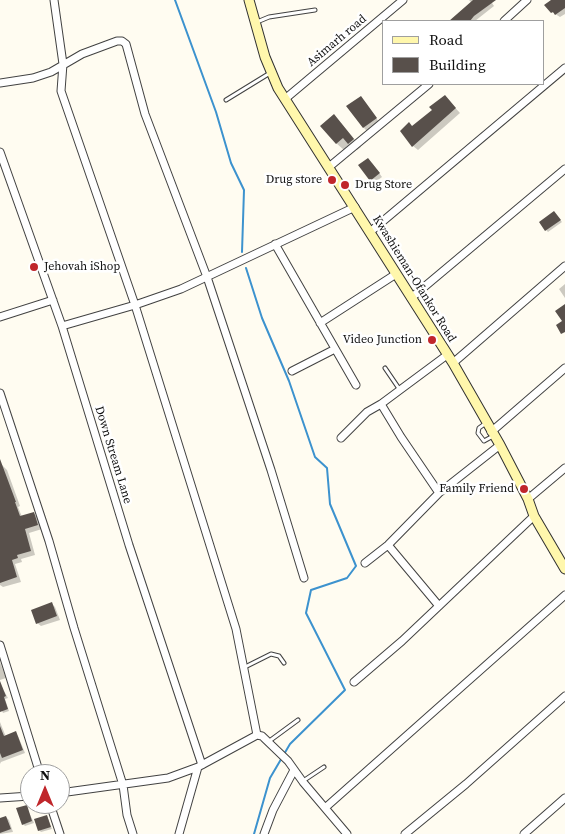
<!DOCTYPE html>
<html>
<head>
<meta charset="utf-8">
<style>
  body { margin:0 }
  #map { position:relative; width:565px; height:834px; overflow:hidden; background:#fffcf1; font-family:"Source Serif 4",serif }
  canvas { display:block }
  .legend { position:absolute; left:382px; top:20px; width:162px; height:65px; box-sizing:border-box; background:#fff; border:1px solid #9f9f9f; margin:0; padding:6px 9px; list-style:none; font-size:15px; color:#0f0f0f }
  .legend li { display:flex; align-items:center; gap:10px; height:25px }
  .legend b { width:25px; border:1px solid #9f9f9f }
  .north { position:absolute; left:20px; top:764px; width:50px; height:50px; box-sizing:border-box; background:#fff; border:1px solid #9f9f9f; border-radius:50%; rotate:0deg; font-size:14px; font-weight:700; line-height:20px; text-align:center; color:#0f0f0f }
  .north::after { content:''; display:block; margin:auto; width:18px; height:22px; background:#c0262b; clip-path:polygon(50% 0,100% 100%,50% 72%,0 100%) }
</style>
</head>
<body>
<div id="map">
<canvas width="565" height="834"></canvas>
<ul class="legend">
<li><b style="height:6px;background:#fff7ac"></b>Road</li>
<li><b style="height:14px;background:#58504b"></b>Building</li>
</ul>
<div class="north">N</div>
</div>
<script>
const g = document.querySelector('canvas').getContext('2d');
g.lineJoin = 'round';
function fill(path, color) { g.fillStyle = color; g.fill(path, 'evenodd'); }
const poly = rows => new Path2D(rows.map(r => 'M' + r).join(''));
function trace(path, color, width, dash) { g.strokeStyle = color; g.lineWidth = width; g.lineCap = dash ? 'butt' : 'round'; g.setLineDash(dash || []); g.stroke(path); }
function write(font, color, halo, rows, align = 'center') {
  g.font = font + ' "Source Serif 4",serif'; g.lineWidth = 5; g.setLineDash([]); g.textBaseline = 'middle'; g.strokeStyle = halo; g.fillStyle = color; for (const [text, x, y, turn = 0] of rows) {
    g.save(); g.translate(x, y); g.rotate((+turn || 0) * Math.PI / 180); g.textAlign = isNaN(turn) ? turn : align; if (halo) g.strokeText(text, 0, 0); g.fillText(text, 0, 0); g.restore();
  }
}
fill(poly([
  [469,0,490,0,494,6,475,21,451,21,472,3],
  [552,0,565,0,565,14,560,17,552,12],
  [364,101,379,122,367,131,364,128],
  [449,101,460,113,418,150,413,146,412,127],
  [341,123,361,147,357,150,351,145,344,150,336,143],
  [372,163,382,177,374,183,371,180],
  [555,214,562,222,548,232,546,230],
  [565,284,565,298,559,289],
  [2,465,7,470,20,506,18,507,22,517,33,513,38,517,42,529,29,533,35,555,21,559,22,562,15,564,21,582,3,587,0,585,0,466],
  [52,604,55,607,60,620,41,626,37,623],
  [0,662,6,678,0,680],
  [4,691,8,698,5,699,9,711,3,713,0,707,0,692],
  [0,722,6,737,15,733,18,736,25,753,1,762,0,764],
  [26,806,34,823,25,826,23,824],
  [47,816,52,829,41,832,39,830],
  [6,817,9,820,13,832,0,834,0,819]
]), '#0003');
trace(poly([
  [175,0,216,112,231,163,244,190,242,252],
  [246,268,262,318,289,381,315,457,327,468,330,504,356,566,347,578,311,590,306,613,345,690,290,744,270,778,254,834]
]), '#3c92ce', 2);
fill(poly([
  [473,0,496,0,474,16,470,21,449,21],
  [551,0,565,0,565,8,555,15,553,12,551,13,544,5],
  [445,95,456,108,412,147,400,131,409,122,412,126,432,110,429,107],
  [361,96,377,118,363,128,346,106],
  [334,114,354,139,348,144,343,138,336,144,320,126],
  [368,158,380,173,370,181,358,165],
  [554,211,561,220,545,231,539,222],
  [565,304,565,332,561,334,556,325,562,321,555,311],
  [0,459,16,502,15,502,20,516,34,512,38,525,25,529,31,551,17,555,18,558,12,560,17,577,0,583],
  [52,602,57,616,36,624,31,610],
  [0,681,6,696,4,697,8,709,0,712],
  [0,726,4,736,16,731,23,750,2,758,0,753],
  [27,805,32,821,22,825,16,808],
  [47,815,51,827,38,831,34,819],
  [6,816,11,829,0,833,0,818]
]), '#58504b');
const lane = poly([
  [257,22,269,17,315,10],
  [226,100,270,73],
  [385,368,400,390],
  [486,423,479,428,478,433,484,441,493,436],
  [245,667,271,654,279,656,284,663],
  [268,742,298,720],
  [303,781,324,767]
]);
const street = poly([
  [54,0,63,64,61,91,135,305,236,629,257,735],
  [504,21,527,0],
  [0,83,33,78,51,72,82,54,117,41,122,41,126,44,145,114,207,277,271,470,304,578],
  [285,99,403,0],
  [0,152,62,326,129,545,202,765],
  [329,167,429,84],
  [370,232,565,68],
  [275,244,356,385],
  [411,298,565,169],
  [0,317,53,300],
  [320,323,396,274],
  [62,326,135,305,181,289,355,207],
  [453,363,565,266],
  [292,371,335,349],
  [0,393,49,541,74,628,123,785,127,815,133,834],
  [381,404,401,437,439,493],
  [491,432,565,368],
  [341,438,367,412,381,404,447,355],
  [528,499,565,468],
  [388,545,439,606],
  [365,563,388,545,439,493,500,445],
  [0,645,40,774],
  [354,682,402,641,534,516],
  [60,793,168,778,198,767,257,735,262,736,288,761,303,782,347,834],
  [0,798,30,796],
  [50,804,60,834],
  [325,808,565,595],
  [179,834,198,767],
  [264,834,273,810,294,770],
  [405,834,466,784,565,696],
  [524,834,565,798]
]);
const secondary = poly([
  [249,0,265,57,278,88,453,363,500,445,528,499,534,516,565,569]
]);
trace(lane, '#424242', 5);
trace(street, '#424242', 9);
trace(secondary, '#313131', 11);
trace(lane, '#fff', 3);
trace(street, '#fff', 7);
trace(secondary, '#fff7ac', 9);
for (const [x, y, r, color] of [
  [332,180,5,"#c0262b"],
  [345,185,5,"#c0262b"],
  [34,267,5,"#c0262b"],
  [432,340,5,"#c0262b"],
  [524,489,5,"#c0262b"]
]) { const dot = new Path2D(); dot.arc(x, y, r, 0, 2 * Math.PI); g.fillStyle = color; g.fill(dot); trace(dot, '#fff', 2); }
write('12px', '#0f0f0f', '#fff', [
  ["Asimarh road",337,41,-40],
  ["Kwashieman-Ofankor Road",414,279,58],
  ["Down Stream Lane",113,455,73]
]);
write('12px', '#0f0f0f', '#fff', [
  ["Drug store",322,180],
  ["Drug Store",355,185,"left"],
  ["Jehovah iShop",44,267,"left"],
  ["Video Junction",422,340],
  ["Family Friend",514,489]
], 'right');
</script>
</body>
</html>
